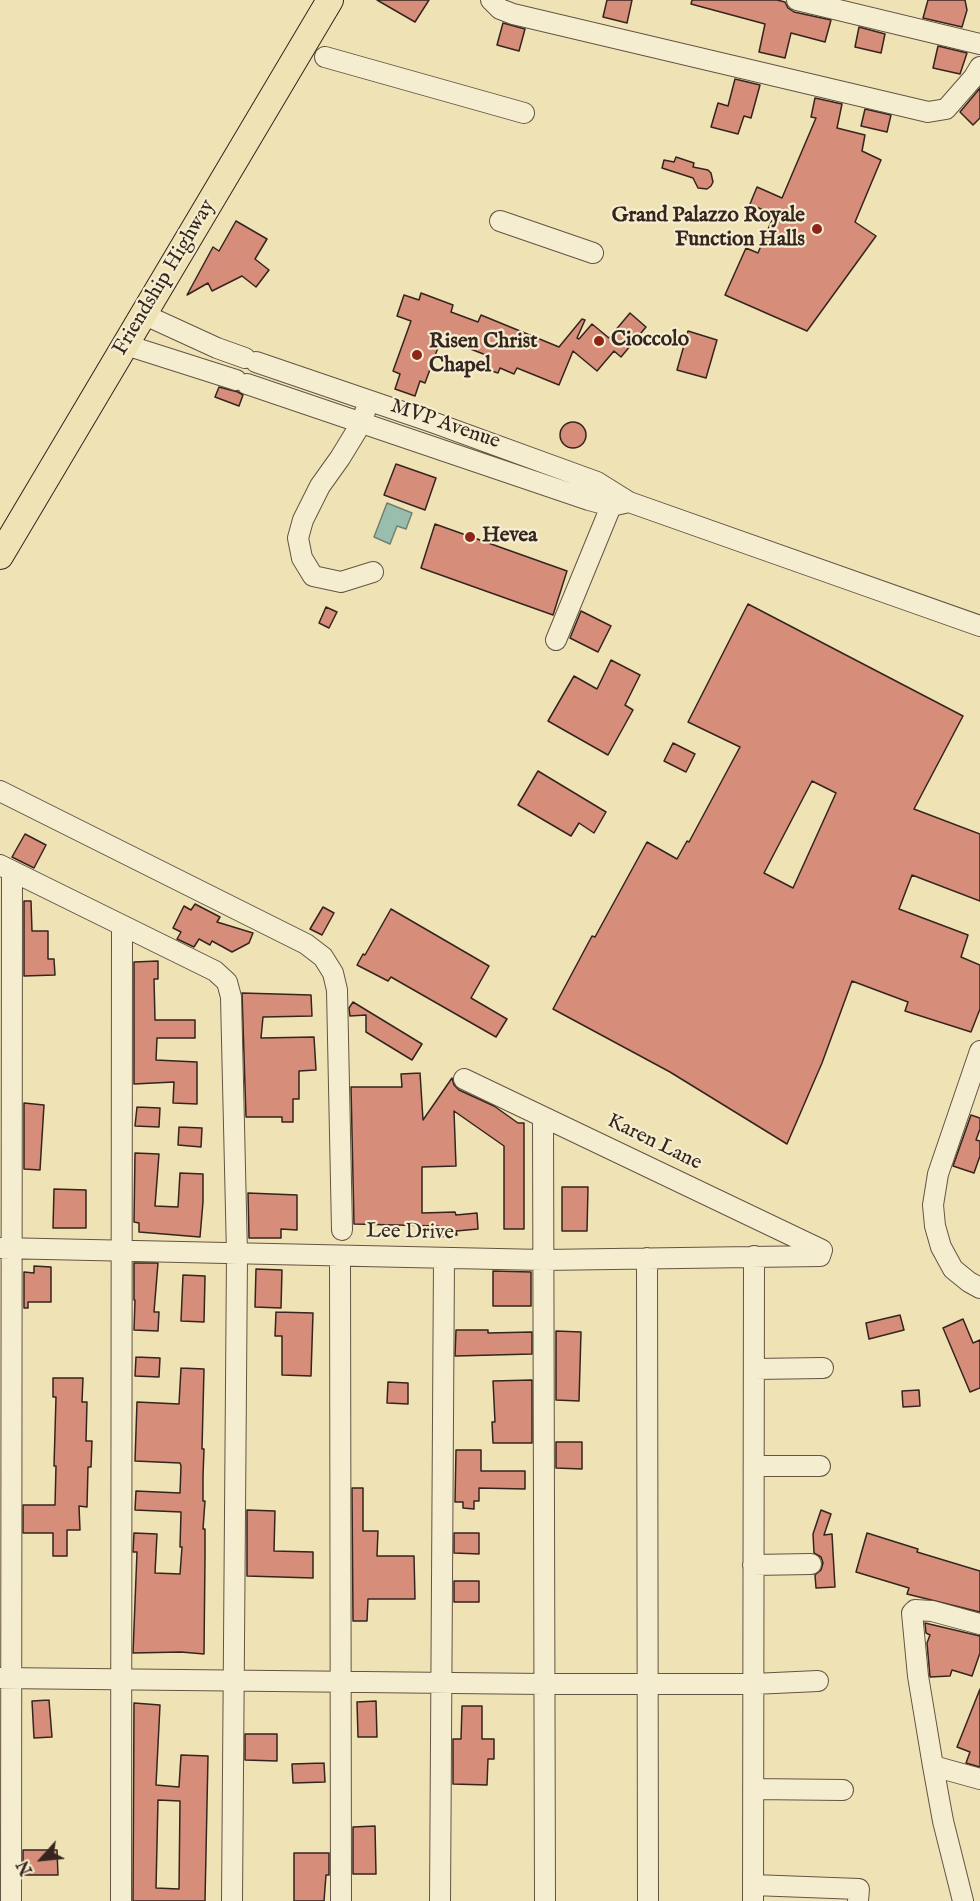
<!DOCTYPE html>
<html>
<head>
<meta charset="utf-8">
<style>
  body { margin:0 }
  #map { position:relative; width:980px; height:1901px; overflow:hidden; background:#efe3b6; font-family:"IM FELL English",serif }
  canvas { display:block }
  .north { position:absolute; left:12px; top:1829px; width:60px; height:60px; -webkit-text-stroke:4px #f5edd0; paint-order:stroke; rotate:243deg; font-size:16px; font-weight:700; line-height:24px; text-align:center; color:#35251e }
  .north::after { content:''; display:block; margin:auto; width:21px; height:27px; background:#35251e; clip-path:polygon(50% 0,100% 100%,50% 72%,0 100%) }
</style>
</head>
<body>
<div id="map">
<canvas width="980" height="1901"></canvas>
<div class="north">N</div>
</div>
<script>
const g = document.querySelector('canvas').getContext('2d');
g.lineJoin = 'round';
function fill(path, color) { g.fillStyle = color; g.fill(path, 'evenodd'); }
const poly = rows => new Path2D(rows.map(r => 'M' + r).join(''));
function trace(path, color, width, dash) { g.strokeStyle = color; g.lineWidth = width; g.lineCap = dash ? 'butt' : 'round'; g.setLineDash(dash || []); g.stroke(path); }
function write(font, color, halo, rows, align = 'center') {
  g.font = font + ' "IM FELL English",serif'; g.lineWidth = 4.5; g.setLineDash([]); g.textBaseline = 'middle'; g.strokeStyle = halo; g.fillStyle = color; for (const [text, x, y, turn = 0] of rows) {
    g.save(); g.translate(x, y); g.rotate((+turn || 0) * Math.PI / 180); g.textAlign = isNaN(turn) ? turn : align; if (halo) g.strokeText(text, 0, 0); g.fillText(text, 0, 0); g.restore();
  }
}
const water = poly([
  [387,503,412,513,406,529,397,526,390,544,374,537,387,503]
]);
fill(water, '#9abeae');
trace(water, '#728174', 1.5);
const building = poly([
  [377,0,429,0,415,22,377,0],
  [607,0,632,0,627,23,603,17,607,0],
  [692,0,777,0,785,2,788,8,794,12,831,20,825,42,791,33,785,58,759,52,765,24,691,4,692,0],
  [928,0,965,0,967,10,962,27,923,18,928,0],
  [503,23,525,29,519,51,497,45,503,23],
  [859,27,885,34,881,53,855,47,859,27],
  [938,46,967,53,960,74,933,68,938,46],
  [735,79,760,85,751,118,744,116,738,134,711,127,718,103,728,106,735,79],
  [980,88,980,118,973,125,960,112,980,88],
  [815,98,842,104,837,128,865,135,862,151,881,160,855,222,876,236,807,331,725,295,746,248,758,253,774,215,750,204,757,187,782,198,816,118,811,117,815,98],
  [865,109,891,115,887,132,861,126,865,109],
  [676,157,694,163,693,167,708,170,711,173,713,182,711,186,707,189,698,188,693,178,662,168,664,160,674,162,676,157],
  [236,221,267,239,255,259,269,270,256,287,242,276,212,291,208,283,187,295,213,247,219,251,236,221],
  [421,293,453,305,451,312,478,322,481,315,559,347,582,319,585,320,577,338,579,339,592,324,609,338,630,313,646,327,621,357,614,351,597,371,573,351,559,385,517,368,514,374,500,368,498,373,486,369,491,357,468,348,470,344,443,334,425,383,420,381,415,396,395,389,400,374,393,371,411,321,397,316,404,295,419,300,421,293],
  [688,331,717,340,706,378,677,370,688,331],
  [219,387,238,392,243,395,239,406,215,397,219,387],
  '560 435a13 13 0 1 1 26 0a13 13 0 1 1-26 0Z',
  [396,464,436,478,425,510,384,495,396,464],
  [435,524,567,571,553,615,421,568,435,524],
  [748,604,963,716,914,809,980,834,980,901,912,875,899,909,968,935,961,957,980,965,980,1009,971,1032,905,1011,908,1002,852,981,822,1063,787,1144,670,1072,553,1009,592,936,595,937,647,842,677,859,687,841,689,842,740,747,688,722,748,604],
  [812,781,836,793,793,888,764,873,812,781],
  [326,607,337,612,329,628,319,623,326,607],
  [581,611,611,626,598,652,570,638,581,611],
  [611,660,640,675,625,705,633,710,608,755,548,721,574,676,597,689,611,660],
  [673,743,695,754,686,772,664,761,673,743],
  [538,771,606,812,594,833,579,823,571,836,518,805,538,771],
  [25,834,46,845,34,868,12,857,25,834],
  [24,901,31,901,32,931,48,931,48,959,54,959,55,975,24,976,24,901],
  [195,904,220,917,217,922,253,933,249,943,232,952,212,941,210,945,199,939,194,947,177,939,181,932,173,928,184,906,191,910,195,904],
  [323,907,334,913,322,935,310,929,323,907],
  [391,909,489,966,471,998,507,1019,496,1037,391,977,388,981,357,965,363,954,365,955,391,909],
  [158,961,158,979,154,979,155,1020,195,1020,195,1038,157,1038,156,1060,197,1062,197,1104,173,1103,174,1082,134,1084,134,962,158,961],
  [242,993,311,995,312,1016,263,1017,261,1038,314,1037,316,1070,299,1071,299,1099,293,1099,293,1122,282,1122,282,1117,246,1117,242,993],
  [353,1002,422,1044,412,1060,366,1032,366,1015,350,1016,349,1008,353,1002],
  [420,1073,423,1120,452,1078,454,1085,459,1090,494,1106,518,1123,524,1123,524,1229,504,1229,504,1146,454,1111,456,1166,422,1167,422,1213,455,1212,456,1215,477,1213,478,1229,456,1231,457,1235,439,1237,438,1226,354,1224,351,1087,402,1087,401,1074,420,1073],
  [24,1103,44,1105,40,1170,24,1169,24,1103],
  [137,1107,160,1108,159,1127,135,1126,137,1107],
  [971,1115,980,1118,980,1129,976,1140,980,1141,980,1156,974,1173,953,1166,971,1115],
  [179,1127,202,1128,201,1147,178,1145,179,1127],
  [135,1153,159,1154,155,1206,178,1207,180,1173,203,1174,203,1202,200,1237,139,1232,139,1223,134,1222,135,1153],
  [562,1187,588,1187,587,1231,562,1231,562,1187],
  [54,1189,86,1190,86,1228,53,1228,54,1189],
  [248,1193,297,1195,297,1230,281,1229,281,1238,249,1238,248,1193],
  [134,1263,158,1263,154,1312,159,1312,158,1331,134,1330,135,1300,134,1300,134,1263],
  [34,1266,51,1267,51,1302,28,1302,28,1308,24,1308,24,1272,34,1273,34,1266],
  [256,1269,282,1270,281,1308,255,1307,256,1269],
  [493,1271,531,1272,531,1306,493,1306,493,1271],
  [183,1275,205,1276,204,1322,181,1321,183,1275],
  [276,1312,313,1313,311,1376,282,1375,282,1336,275,1336,276,1312],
  [900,1315,904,1330,869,1339,866,1323,900,1315],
  [963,1319,973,1343,980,1340,980,1388,970,1392,943,1328,963,1319],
  [456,1330,488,1330,488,1333,532,1332,532,1354,455,1356,456,1330],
  [556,1331,581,1332,579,1401,556,1400,556,1331],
  [136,1357,160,1358,159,1377,135,1376,136,1357],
  [181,1368,204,1369,202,1449,204,1449,203,1476,203,1501,205,1501,203,1529,205,1529,205,1556,204,1654,181,1652,133,1653,137,1552,133,1552,134,1533,157,1534,155,1573,180,1574,182,1547,180,1547,181,1512,135,1510,136,1491,180,1493,181,1466,180,1463,135,1461,137,1402,179,1404,181,1368],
  [53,1378,83,1378,82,1402,87,1402,86,1441,92,1441,91,1467,88,1467,87,1507,79,1506,80,1530,67,1530,67,1556,53,1556,53,1533,23,1533,23,1505,55,1505,56,1466,54,1466,56,1397,53,1397,53,1378],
  [532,1380,532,1443,493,1443,492,1422,495,1422,493,1381,532,1380],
  [388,1382,408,1383,408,1404,387,1403,388,1382],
  [919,1390,920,1406,903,1407,902,1391,919,1390],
  [556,1442,582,1442,582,1469,556,1468,556,1442],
  [456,1450,481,1450,481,1471,525,1471,525,1489,479,1488,479,1501,474,1501,474,1509,463,1508,463,1502,455,1502,456,1450],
  [352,1488,363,1488,363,1531,378,1531,377,1556,414,1556,415,1599,368,1599,367,1621,353,1621,352,1488],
  [247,1510,275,1511,274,1551,313,1552,313,1578,247,1576,247,1510],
  [821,1510,831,1514,824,1535,832,1534,835,1587,816,1588,815,1575,821,1570,823,1563,821,1557,814,1553,813,1534,821,1510],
  [454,1533,479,1533,479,1554,454,1553,454,1533],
  [867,1533,918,1549,917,1552,980,1571,980,1612,907,1594,909,1588,856,1572,867,1533],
  [454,1581,479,1581,479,1602,454,1602,454,1581],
  [925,1623,980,1636,980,1653,972,1676,952,1670,950,1676,930,1677,927,1643,930,1635,926,1633,925,1623],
  [980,1689,980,1767,966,1763,970,1752,957,1747,980,1689],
  [49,1700,52,1737,34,1738,32,1701,49,1700],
  [376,1701,377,1737,358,1737,357,1702,376,1701],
  [134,1703,160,1705,156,1785,179,1787,181,1755,208,1756,205,1901,133,1901,134,1703],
  [158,1800,180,1801,179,1889,156,1888,158,1800],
  [462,1706,482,1706,482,1739,494,1739,494,1759,488,1759,487,1785,453,1784,453,1739,461,1739,462,1706],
  [245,1734,277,1734,277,1761,245,1760,245,1734],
  [324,1763,325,1782,293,1783,292,1764,324,1763],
  [375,1826,376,1874,353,1874,353,1827,375,1826],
  [23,1850,57,1850,58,1875,23,1875,23,1850],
  [294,1853,329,1853,329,1875,326,1875,324,1901,294,1901,294,1853]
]);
fill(building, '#d68d7a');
trace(building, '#35251e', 1.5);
const minor = poly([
  [491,0,500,9,513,14,928,112,946,109,974,77,980,67],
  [797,0,980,44],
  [325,57,524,113],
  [500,221,593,253],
  [145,315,217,348,245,358],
  [126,345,236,380],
  [256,362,432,422,597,482,629,502,980,626],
  [247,384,589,500,611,506,629,502],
  [365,412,362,422,340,458,320,486,303,520,298,538,302,558,313,576,341,582,373,572],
  [556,640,616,494],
  [0,791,306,944,323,957,333,973,337,990,342,1230],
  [0,865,215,971,227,982,231,997,237,1254,232,1901],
  [980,1051,938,1174,933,1205,935,1226,941,1247,953,1269,969,1282,980,1288],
  [543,1117,545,1901],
  [0,1248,543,1260,820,1256,822,1250,464,1079],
  [340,1256,341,1901],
  [647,1258,648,1901],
  [754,1369,823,1368],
  [754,1466,820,1466],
  [753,1565,811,1564],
  [0,1678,544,1684,753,1684,818,1681],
  [933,1766,980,1779],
  [753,1789,843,1790],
  [753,1885,859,1889,858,1901],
  [11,1901,12,872],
  [121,1901,122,926],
  [440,1901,444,1258],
  [753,1901,754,1256],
  [963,1901,943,1821,933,1766,918,1676,912,1613,915,1610,932,1611,980,1624]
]);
const major = poly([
  [0,556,330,0]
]);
trace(minor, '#645444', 22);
trace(major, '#35251e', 28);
trace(minor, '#f5edd0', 20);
trace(major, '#efe3b6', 26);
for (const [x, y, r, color] of [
  [817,229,6,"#8f2418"],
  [599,341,6,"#8f2418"],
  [417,355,6,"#8f2418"],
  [470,537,6,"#8f2418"]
]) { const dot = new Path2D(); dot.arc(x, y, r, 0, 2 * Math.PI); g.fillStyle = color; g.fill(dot); trace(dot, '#f5edd0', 2); }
write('bold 21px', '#35251e', '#f5edd0', [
  ["Grand Palazzo Royale",805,217,"right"],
  ["Function Halls",805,241,"right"],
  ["Cioccolo",611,341],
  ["Risen Christ",429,343],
  ["Chapel",429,367],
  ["Hevea",482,537]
], 'left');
write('21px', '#35251e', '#f5edd0', [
  ["Friendship Highway",165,278,-59],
  ["MVP Avenue",445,425,19],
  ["Karen Lane",654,1143,26],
  ["Lee Drive",410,1233,1]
]);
</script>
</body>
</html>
